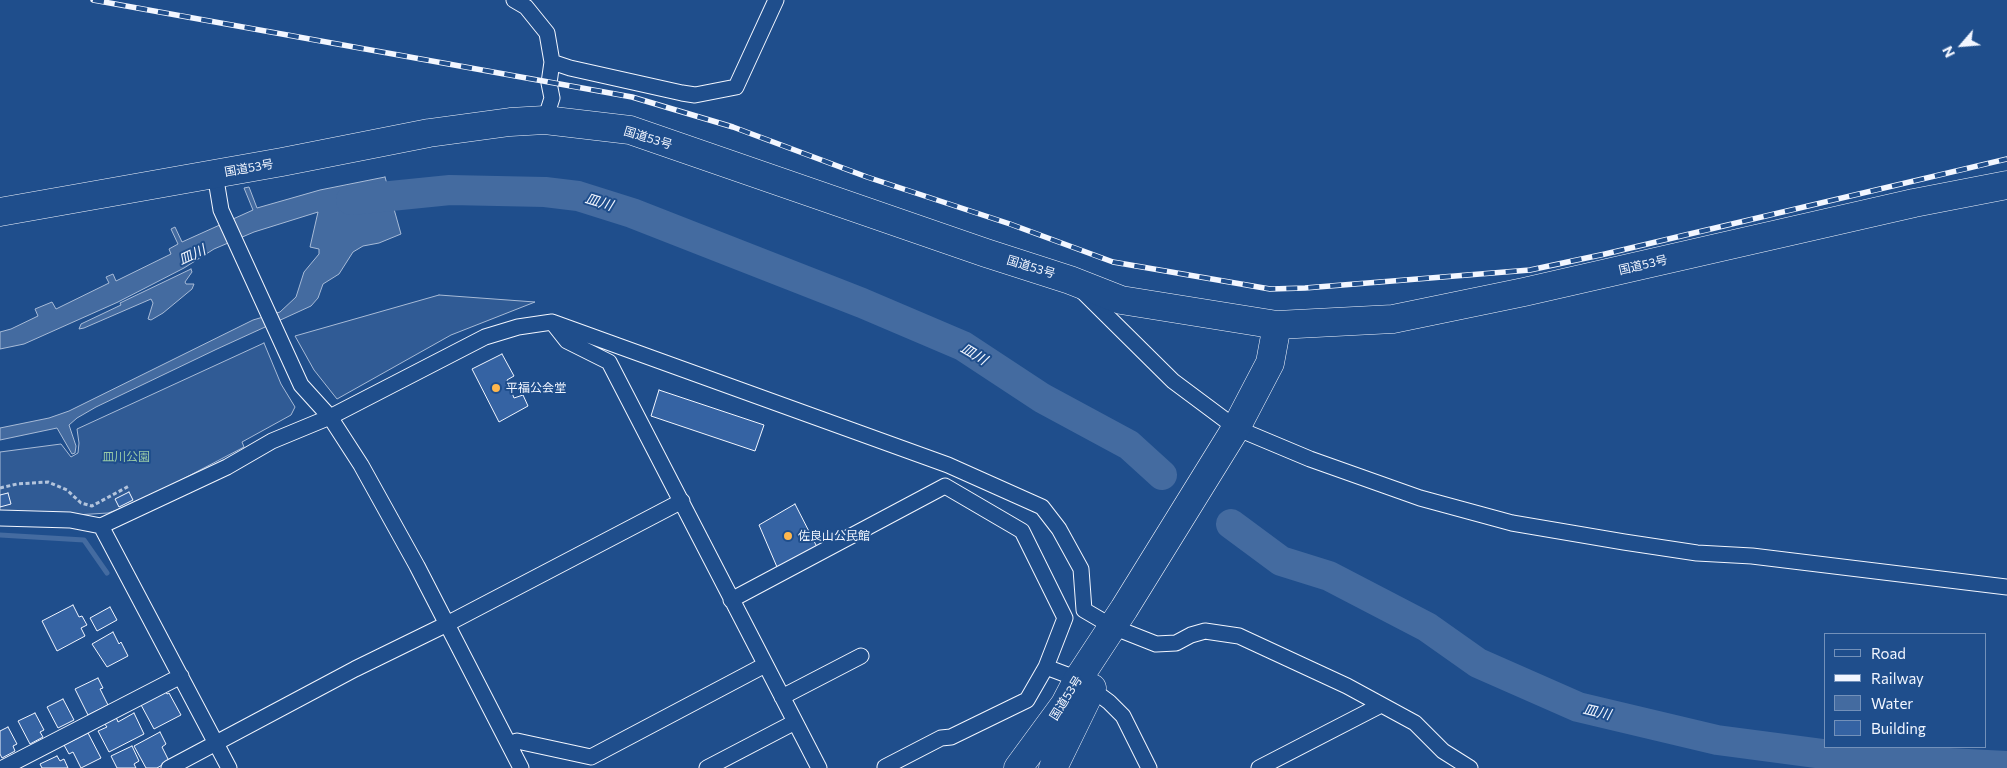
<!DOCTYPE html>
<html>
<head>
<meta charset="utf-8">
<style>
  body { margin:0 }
  #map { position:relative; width:2007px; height:768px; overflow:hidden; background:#1f4e8c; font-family:Commissioner,sans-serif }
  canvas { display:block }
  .legend { position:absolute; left:1824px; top:633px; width:162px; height:115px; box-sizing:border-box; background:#1f4e8c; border:1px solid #7391ba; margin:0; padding:6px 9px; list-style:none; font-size:15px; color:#f2f6ff }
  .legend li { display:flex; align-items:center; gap:10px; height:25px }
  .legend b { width:25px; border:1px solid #7391ba }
  .north { position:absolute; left:1937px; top:20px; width:50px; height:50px; -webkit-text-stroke:4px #1f4e8c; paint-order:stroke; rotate:243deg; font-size:14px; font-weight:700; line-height:20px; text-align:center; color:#f2f6ff }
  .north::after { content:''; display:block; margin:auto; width:18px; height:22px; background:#f2f6ff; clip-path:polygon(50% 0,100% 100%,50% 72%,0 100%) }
</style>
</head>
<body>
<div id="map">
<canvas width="2007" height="768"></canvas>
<ul class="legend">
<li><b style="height:6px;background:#1f4e8c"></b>Road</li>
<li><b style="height:6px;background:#f2f6ff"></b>Railway</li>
<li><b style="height:14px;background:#446ba0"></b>Water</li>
<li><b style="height:14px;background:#3563a3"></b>Building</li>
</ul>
<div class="north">N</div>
</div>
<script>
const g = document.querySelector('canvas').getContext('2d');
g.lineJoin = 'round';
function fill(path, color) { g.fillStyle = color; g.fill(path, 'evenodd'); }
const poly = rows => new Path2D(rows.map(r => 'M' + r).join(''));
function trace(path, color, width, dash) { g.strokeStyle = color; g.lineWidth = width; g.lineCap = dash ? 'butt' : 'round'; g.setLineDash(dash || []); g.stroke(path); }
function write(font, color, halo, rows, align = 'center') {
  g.font = font + ' Commissioner,"Noto Sans JP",sans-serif'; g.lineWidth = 4; g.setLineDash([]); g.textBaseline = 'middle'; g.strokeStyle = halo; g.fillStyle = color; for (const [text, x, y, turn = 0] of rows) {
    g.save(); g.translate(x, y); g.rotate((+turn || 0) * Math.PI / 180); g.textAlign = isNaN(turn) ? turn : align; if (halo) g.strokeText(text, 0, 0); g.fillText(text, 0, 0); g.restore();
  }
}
const built = poly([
  [439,295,535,302,451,335,337,399,314,370,295,336,439,295],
  [264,343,281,384,295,407,291,415,242,442,244,447,139,502,108,513,75,515,0,511,0,452,61,444,71,457,78,453,79,443,77,429,264,343]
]);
fill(built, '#305b95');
trace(built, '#a8bbd7', 1);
const water = poly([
  [385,177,401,234,379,243,363,246,353,252,339,274,323,284,318,298,311,306,217,349,96,407,77,418,69,425,76,446,75,453,72,454,57,428,0,440,0,428,49,418,69,411,253,320,280,312,296,297,304,272,319,254,319,249,310,247,318,212,254,232,214,249,184,268,118,302,24,344,0,349,0,332,11,329,38,316,35,309,52,302,56,309,109,283,106,277,113,274,116,281,171,254,169,249,178,244,171,229,175,227,182,242,253,210,244,188,249,187,257,208,320,190,385,177],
  [191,269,192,272,185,282,186,284,194,284,192,289,163,313,151,320,148,319,153,303,151,299,84,328,79,329,81,324,121,305,120,303,191,269]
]);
fill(water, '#446ba0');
trace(water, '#a8bbd7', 1);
trace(poly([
  [0,535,84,540,107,573]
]), '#446ba0', 5);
trace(poly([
  [351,200,450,190,545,192,578,196,632,213,862,303,963,346,1042,398,1129,445,1162,475],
  [1231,524,1281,561,1329,576,1427,627,1478,663,1578,707,1717,740,1854,758,2007,766]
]), '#446ba0', 30);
const building = poly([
  [502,354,514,376,507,380,514,398,523,395,528,406,499,422,472,369,502,354],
  [659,390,764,425,755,451,651,416,659,390],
  [129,492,133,500,119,507,115,499,129,492],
  [8,493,11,504,0,507,0,495,8,493],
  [795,504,817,547,777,567,759,525,795,504],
  [73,605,79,617,82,616,87,625,81,628,85,636,57,651,42,621,73,605],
  [110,607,117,620,97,631,90,618,110,607],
  [113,632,119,644,121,642,128,656,107,667,92,644,113,632],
  [98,678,103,688,100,689,108,705,88,715,75,689,98,678],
  [165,690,167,694,169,693,181,715,154,729,140,703,165,690],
  [63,699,74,720,58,728,47,707,63,699],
  [35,713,44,730,40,732,43,737,30,744,18,721,35,713],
  [134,713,144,734,109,752,98,731,107,727,104,723,116,717,118,722,134,713],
  [8,727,17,744,13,746,15,751,2,758,0,754,0,731,8,727],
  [160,732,166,744,162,747,169,761,157,768,146,768,134,746,160,732],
  [88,733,101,758,81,768,73,752,69,754,64,745,88,733],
  [132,746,139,761,134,764,136,768,117,768,111,756,132,746],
  [57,756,60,761,64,759,68,768,42,768,40,764,57,756]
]);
fill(building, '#3563a3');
trace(building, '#f2f6ff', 1);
const street = poly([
  [514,0,526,7,547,33,552,62,549,83,552,98,545,120],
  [552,62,570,68,682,93,695,95,736,87,776,0],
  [215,174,221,210,301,385,330,417,361,465,417,566,521,768],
  [1082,291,1173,381,1236,428,1310,459,1420,498,1512,523,1624,542,1697,553,1752,556,2007,587],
  [552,322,567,341,609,362,819,768],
  [0,518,70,520,101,526,227,467,272,441,330,417,485,337,518,327,552,322,948,465,1042,507,1059,529,1081,569,1084,610,1113,627,1156,644,1176,643,1191,635,1205,631,1239,636,1347,686,1415,723,1443,751,1470,768],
  [101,526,229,768],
  [731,600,945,486,1022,531,1065,618,1046,667,1078,679,1109,702,1123,716,1149,768],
  [782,697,861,656],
  [509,744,517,741,591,757,765,665],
  [885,767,941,738,951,737,1027,700,1046,667],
  [3,768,181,676],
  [169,768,355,669,447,624,682,501],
  [707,768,795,722],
  [1259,768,1381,705]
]);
const highway = poly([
  [0,212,282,162,429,133,510,122,545,120,630,130,986,253,1070,280,1121,300,1277,325,1393,319,1524,292,1914,203,2007,185],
  [1018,768,1065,704,1078,679,1124,609,1236,428,1270,363,1277,325],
  [1053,768,1092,688]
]);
trace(street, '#f2f6ff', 17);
trace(highway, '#f2f6ff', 29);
trace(poly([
  [0,488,17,484,48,482,67,490,81,503,92,506,129,486]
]), '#b3c4dc', 3, [4, 2.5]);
trace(street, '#1f4e8c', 15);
trace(highway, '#1f4e8c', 28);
const rail = poly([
  [93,0,632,97,733,127,867,177,1010,224,1113,262,1270,289,1305,288,1530,270,1605,254,2007,159]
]);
trace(rail, '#f2f6ff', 5.5);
trace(rail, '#1f4e8c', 4, [11]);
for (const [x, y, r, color] of [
  [496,388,5,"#ffb74d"],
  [788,536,5,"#ffb74d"]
]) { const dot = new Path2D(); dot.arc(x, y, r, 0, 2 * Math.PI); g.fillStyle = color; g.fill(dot); trace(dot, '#1f4e8c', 2); }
write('12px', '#f2f6ff', '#1f4e8c', [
  ["国道53号",648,138,17],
  ["国道53号",249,168,-10],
  ["国道53号",1643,265,-13],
  ["国道53号",1031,267,17],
  ["国道53号",1066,698,-58]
]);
write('12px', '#f2f6ff', '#1f4e8c', [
  ["平福公会堂",506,388],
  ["佐良山公民館",798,536]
], 'left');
write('12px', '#97c8a6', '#1f4e8c', [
  ["皿川公園",126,457]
]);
write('italic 14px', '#f2f6ff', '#1f4e8c', [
  ["皿川",599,202,17],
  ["皿川",192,255,-25],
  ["皿川",974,354,31],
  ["皿川",1597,712,13]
]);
</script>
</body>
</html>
